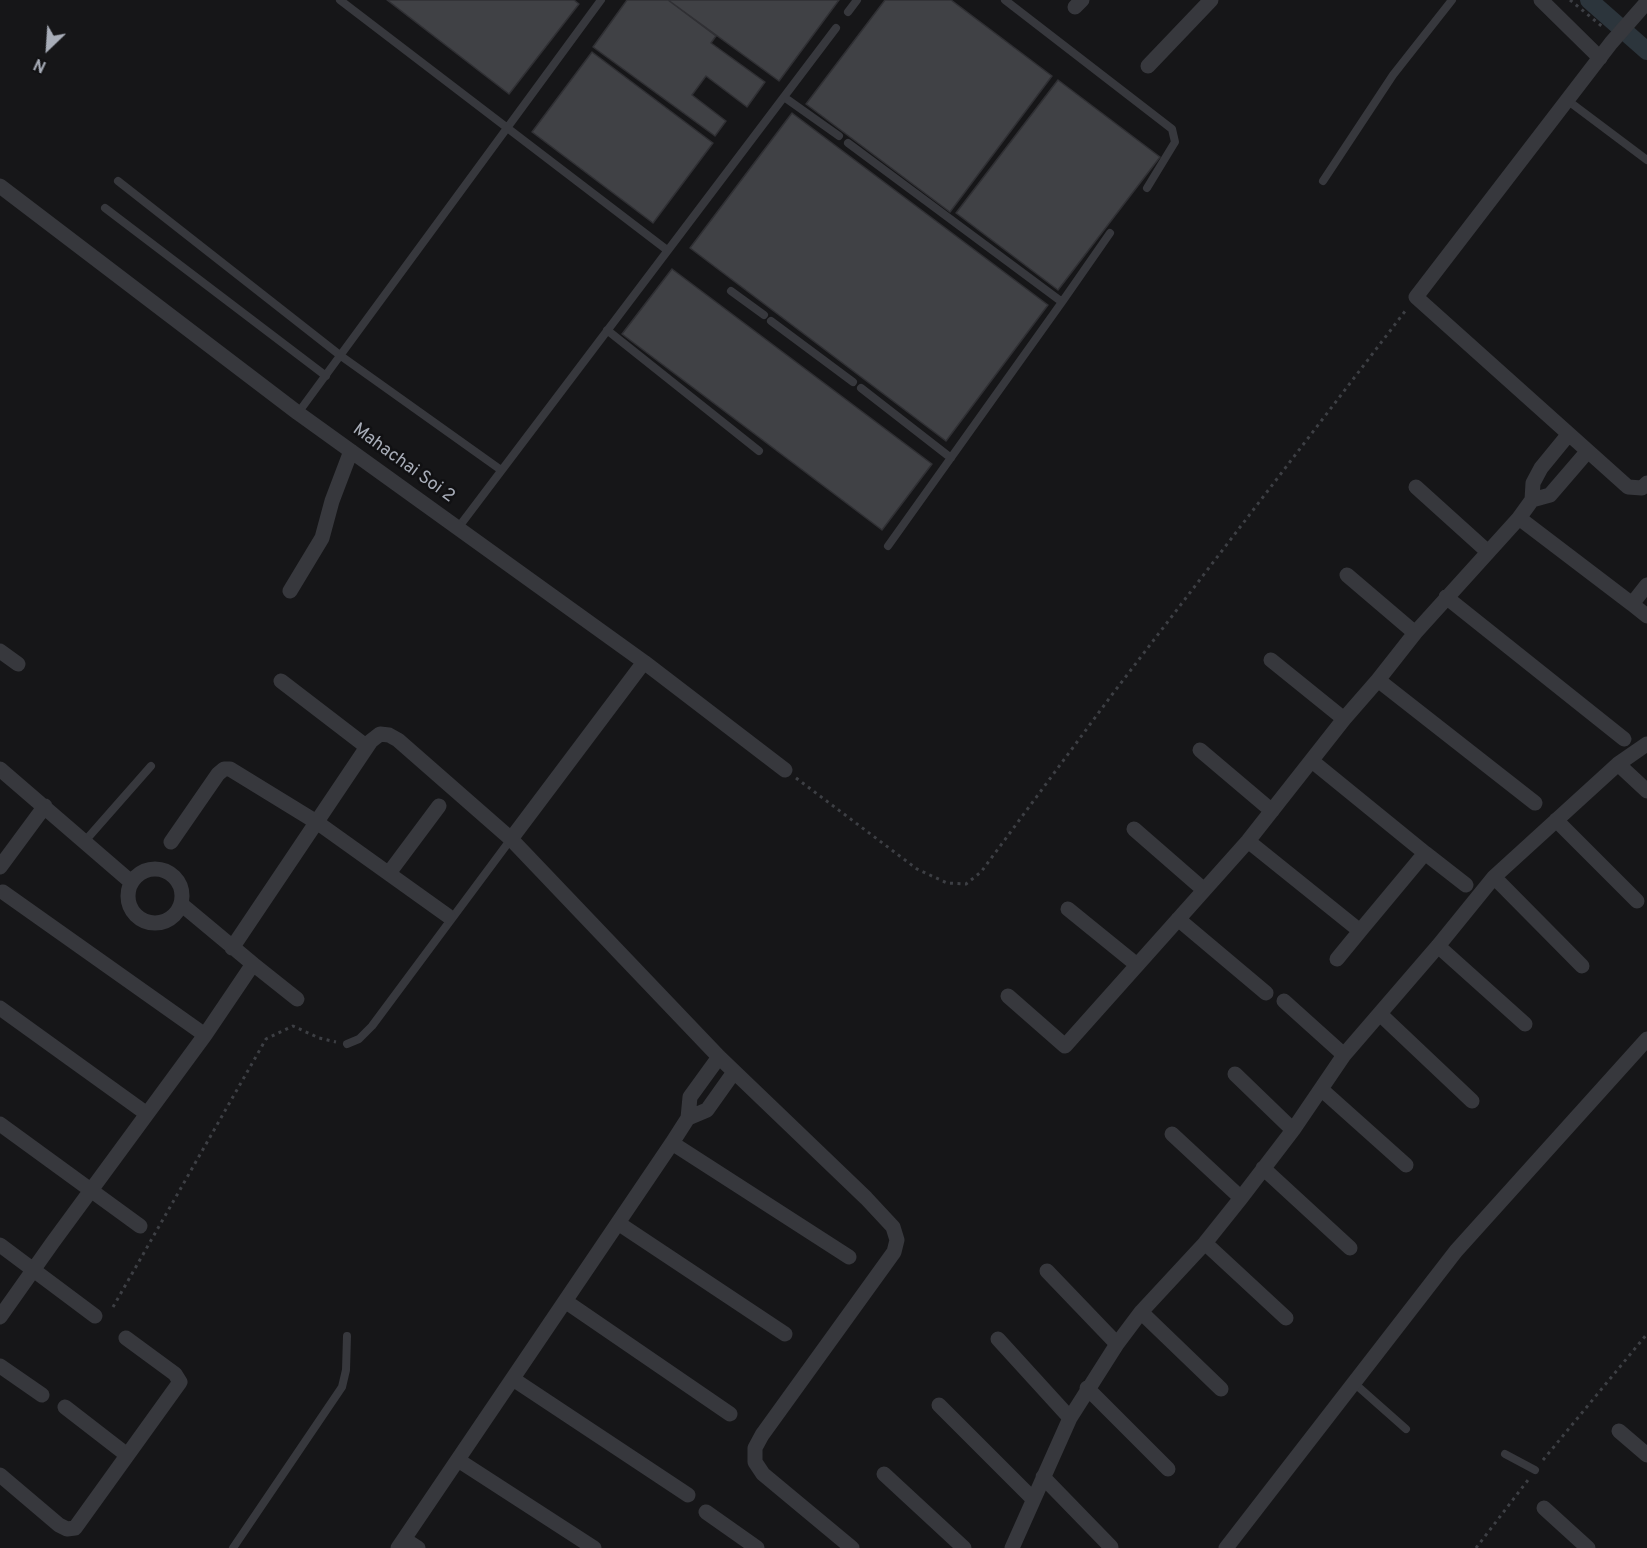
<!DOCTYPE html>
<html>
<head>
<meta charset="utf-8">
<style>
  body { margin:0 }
  #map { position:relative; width:1647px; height:1548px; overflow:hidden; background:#161618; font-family:Overpass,sans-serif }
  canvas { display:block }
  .north { position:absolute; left:18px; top:18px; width:60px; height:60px; -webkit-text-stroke:4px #111113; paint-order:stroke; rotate:205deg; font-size:16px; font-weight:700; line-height:24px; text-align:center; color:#a8adb8 }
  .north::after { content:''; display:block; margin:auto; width:21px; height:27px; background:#a8adb8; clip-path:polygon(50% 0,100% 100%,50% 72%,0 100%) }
</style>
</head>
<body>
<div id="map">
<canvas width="1647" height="1548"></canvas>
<div class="north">N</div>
</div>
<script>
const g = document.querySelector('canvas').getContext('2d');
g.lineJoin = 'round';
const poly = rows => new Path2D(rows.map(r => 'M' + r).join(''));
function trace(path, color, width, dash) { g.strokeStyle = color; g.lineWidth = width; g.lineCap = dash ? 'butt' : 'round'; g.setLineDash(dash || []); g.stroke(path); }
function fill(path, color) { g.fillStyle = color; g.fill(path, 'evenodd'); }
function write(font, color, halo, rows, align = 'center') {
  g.font = font + ' Overpass,sans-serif'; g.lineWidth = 5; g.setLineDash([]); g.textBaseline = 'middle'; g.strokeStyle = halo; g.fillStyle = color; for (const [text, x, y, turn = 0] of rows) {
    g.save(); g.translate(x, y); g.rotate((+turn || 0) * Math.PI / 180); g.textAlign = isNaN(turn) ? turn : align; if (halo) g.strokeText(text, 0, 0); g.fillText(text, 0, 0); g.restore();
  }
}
trace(poly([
  [1589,0,1647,51]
]), '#2c353c', 18);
const building = poly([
  [387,0,574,0,579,4,509,94,387,0],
  [627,0,668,0,716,36,711,43,765,82,747,107,706,76,692,95,726,121,715,136,593,47,627,0],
  [668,0,839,0,779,81,668,0],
  [885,0,951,0,1052,76,950,212,806,104,885,0],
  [592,52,713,143,653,223,532,132,592,52],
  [1058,80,1160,157,1058,290,956,213,1058,80],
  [792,113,1048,305,946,441,690,248,792,113],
  [672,269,932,464,882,530,622,334,672,269]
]);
fill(building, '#404145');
trace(building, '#303034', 1.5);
trace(poly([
  [1570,0,1604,28],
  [796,778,917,869,947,883,966,884,981,872,1111,696,1406,310],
  [113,1307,266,1039,293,1026,319,1038,336,1042],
  [1543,1460,1647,1334],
  [1476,1548,1528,1480]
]), '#3d3f44', 3, [3, 4.5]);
trace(poly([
  [340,0,667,250],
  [1005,0,1172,129,1175,142,1147,188],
  [848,12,857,0],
  [784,97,839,136],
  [1567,100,1647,160],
  [848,143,1062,302,888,546],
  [118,181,341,356,501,470],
  [1323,181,1393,75,1452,0],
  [105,208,326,376],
  [731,291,764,315],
  [1062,302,1110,233],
  [771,321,853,382],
  [607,330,759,451],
  [861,388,951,458],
  [298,413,601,0],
  [458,528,836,28],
  [85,841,151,766],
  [347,1044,359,1039,372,1026,511,839],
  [1354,1383,1406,1429],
  [1505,1454,1535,1470],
  [233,1548,342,1387,346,1370,347,1336]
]), '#37383d', 8);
trace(poly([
  [1541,0,1600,58],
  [1647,2,1611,43,1416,297,1628,487,1642,488,1647,483],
  [1075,7,1082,0],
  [1148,66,1211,0],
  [0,186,298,413,644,662,785,770],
  [1416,487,1488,552],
  [1532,500,1550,495,1587,452],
  [1519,518,1532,500,1533,483,1541,468,1568,435],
  [1347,575,1415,633],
  [290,591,322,538,332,501,351,451],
  [1446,597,1624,739],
  [1632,604,1647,616],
  [0,651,18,664],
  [1271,660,1344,719],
  [1378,680,1535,803],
  [281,681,367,747],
  [1200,750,1272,811],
  [1618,764,1647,791],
  [0,769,131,882],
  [1556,820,1637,901],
  [1134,829,1204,890],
  [511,839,644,662],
  [1248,841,1360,931,1425,853,1312,761],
  [171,842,218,774,224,769,230,769,318,823,448,916],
  [1425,853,1466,885],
  [0,867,45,806],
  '128 896a27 27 0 1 1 54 0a27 27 0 1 1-54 0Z',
  [389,873,439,806],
  [1494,877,1582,966],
  [3,892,205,1035],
  [1068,909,1137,965],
  [1178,919,1266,993],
  [1438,946,1525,1024],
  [232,948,371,741,380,734,389,735,398,740,511,839,719,1057,866,1198,893,1227,897,1240,894,1252,762,1435,755,1448,755,1462,763,1474,852,1548],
  [1337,959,1360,931],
  [253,964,297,999],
  [1008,996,1065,1046,1248,841,1344,719,1378,680,1415,633,1519,518,1632,604,1647,585],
  [1284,1001,1344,1055],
  [0,1008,147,1114],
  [1380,1014,1472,1101],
  [1235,1074,1293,1130],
  [1321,1089,1406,1165],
  [688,1118,707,1110,734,1072],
  [0,1124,140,1226],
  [1172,1134,1241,1198],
  [672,1143,849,1257],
  [1263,1168,1350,1248],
  [618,1223,785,1334],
  [1205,1243,1286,1318],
  [0,1245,95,1316],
  [1047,1271,1117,1344],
  [565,1301,730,1414],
  [1141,1312,1221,1389],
  [0,1317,53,1242,205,1035,253,964,181,904],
  [998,1339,1070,1418],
  [0,1366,42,1395],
  [513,1379,688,1495],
  [1087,1388,1168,1469],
  [939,1405,1033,1499],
  [65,1407,127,1455],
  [1619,1431,1647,1455],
  [458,1460,594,1548],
  [884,1474,964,1548],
  [0,1475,59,1525,67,1529,75,1528,180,1382,175,1374,126,1338],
  [1043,1477,1111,1547],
  [1544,1508,1588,1548],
  [706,1512,757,1548],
  [404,1539,418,1548],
  [398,1548,672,1143,688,1118,690,1097,719,1057],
  [1012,1548,1070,1418,1117,1344,1141,1312,1205,1243,1241,1198,1293,1130,1344,1055,1438,946,1494,877,1618,764,1647,744],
  [1226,1548,1456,1251,1647,1039]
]), '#37383d', 15);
write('18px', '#a8adb8', '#111113', [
  ["Mahachai Soi 2",403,464,36]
]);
</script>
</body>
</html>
